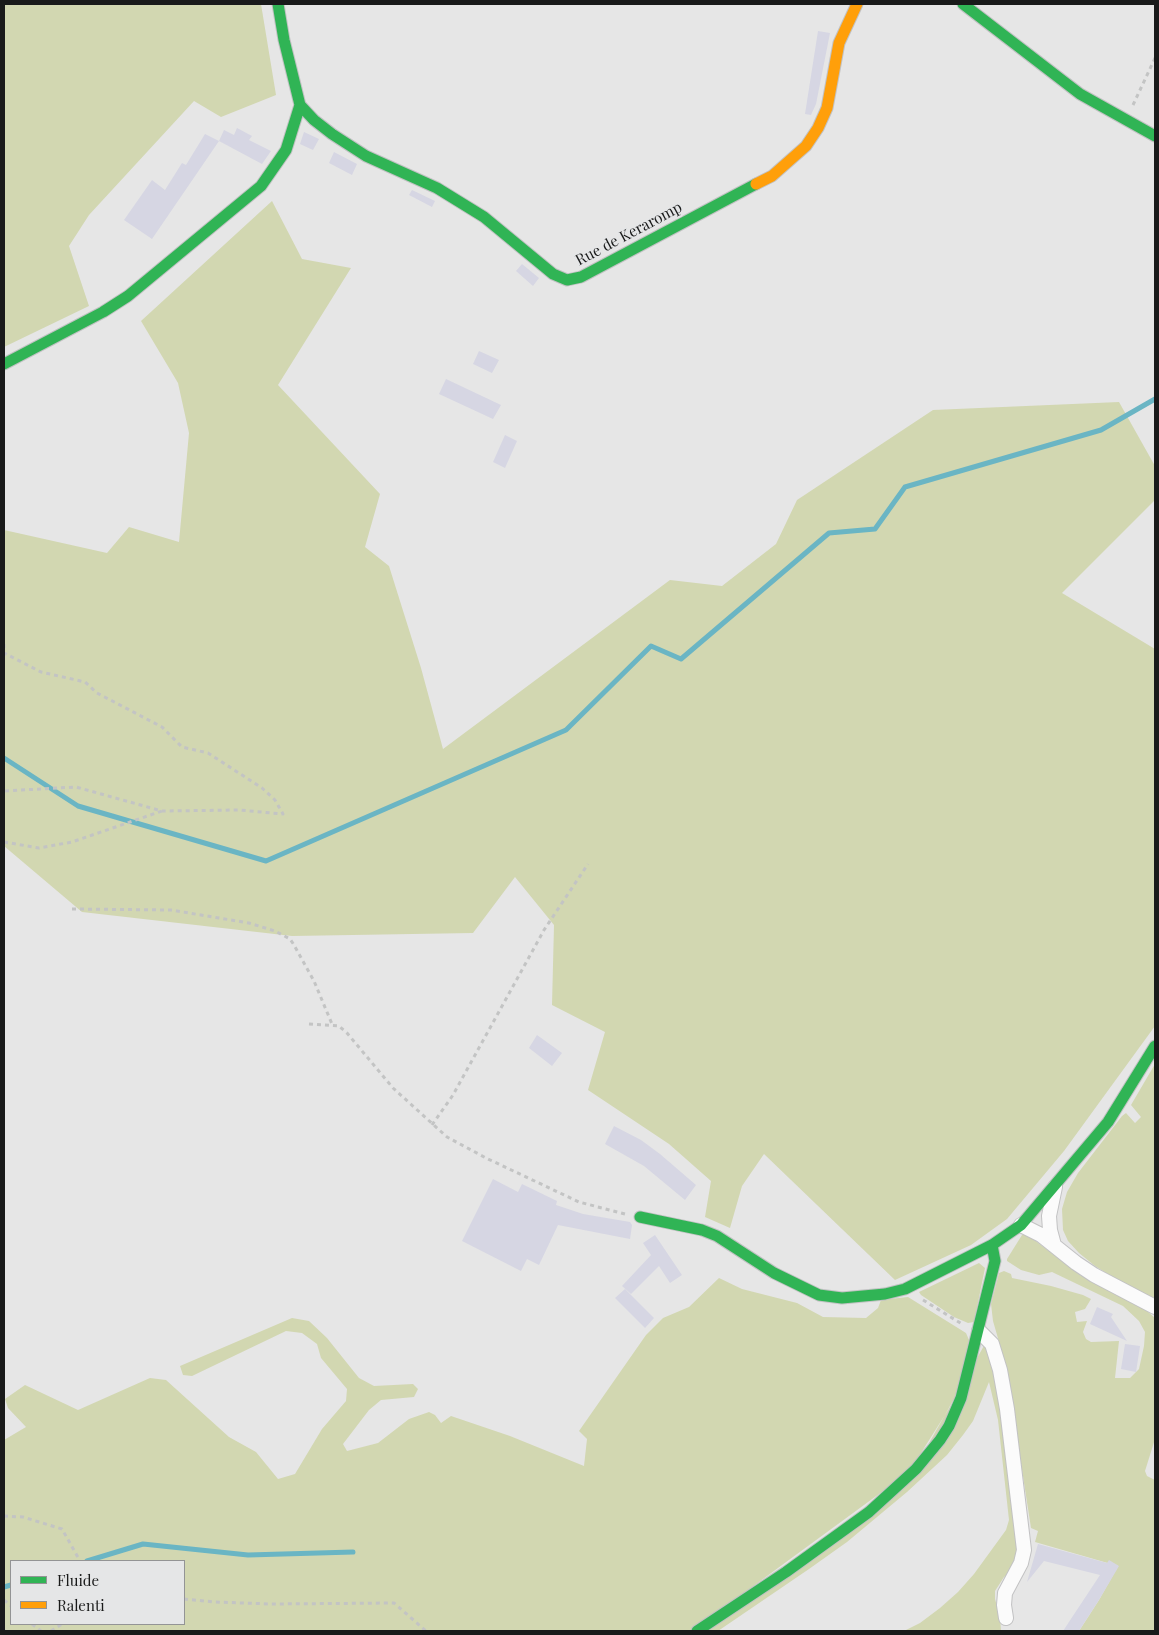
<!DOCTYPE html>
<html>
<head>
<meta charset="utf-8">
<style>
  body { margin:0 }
  #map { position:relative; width:1159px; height:1635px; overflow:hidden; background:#e6e6e6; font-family:"Playfair Display",serif }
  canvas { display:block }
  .frame { position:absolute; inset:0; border:5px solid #191a1a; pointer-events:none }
  .legend { position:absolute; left:10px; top:1560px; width:175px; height:65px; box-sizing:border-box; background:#e5e6e7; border:1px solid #939495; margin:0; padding:6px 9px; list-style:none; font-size:15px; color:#191a1a }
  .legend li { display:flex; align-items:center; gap:10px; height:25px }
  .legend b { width:25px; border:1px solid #939495 }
</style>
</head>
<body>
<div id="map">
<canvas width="1159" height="1635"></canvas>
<div class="frame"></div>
<ul class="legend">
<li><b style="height:6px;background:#30b455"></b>Fluide</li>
<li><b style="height:6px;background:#ff9f0a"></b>Ralenti</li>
</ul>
</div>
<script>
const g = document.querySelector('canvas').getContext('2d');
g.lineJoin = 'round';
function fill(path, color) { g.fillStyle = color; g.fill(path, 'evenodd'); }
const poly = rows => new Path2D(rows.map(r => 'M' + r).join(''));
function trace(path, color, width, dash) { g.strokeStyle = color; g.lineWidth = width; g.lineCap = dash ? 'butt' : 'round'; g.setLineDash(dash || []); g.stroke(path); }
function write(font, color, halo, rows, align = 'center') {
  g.font = font + ' "Playfair Display",serif'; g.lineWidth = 4; g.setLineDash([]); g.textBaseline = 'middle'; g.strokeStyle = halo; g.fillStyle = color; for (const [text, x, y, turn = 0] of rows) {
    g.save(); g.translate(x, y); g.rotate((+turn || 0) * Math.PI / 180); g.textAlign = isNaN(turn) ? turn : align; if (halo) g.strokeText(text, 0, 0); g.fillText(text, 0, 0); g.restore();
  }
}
fill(poly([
  [4,4,261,4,276,95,221,117,194,101,89,215,69,246,89,306,4,347],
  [272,201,302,259,351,268,278,385,380,494,365,547,389,566,421,668,443,749,670,580,722,586,776,544,797,500,933,410,1119,402,1155,466,1155,500,1062,593,1155,649,1155,1026,1064,1151,1007,1219,971,1245,895,1280,764,1154,742,1186,730,1228,705,1217,711,1181,669,1144,588,1090,605,1032,552,1005,554,925,515,877,473,933,292,936,82,912,4,846,4,530,107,553,129,527,179,542,189,433,178,383,141,321],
  [1155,1064,1155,1298,1132,1289,1095,1266,1079,1253,1068,1241,1063,1230,1062,1209,1067,1192,1078,1173,1122,1116,1126,1113,1135,1123,1141,1117,1131,1105],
  [1022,1235,1028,1235,1080,1275,1147,1311,1155,1318,1155,1439,1145,1471,1147,1476,1155,1480,1155,1631,1079,1631,1099,1600,1118,1566,1035,1542,1038,1531,1031,1528,1006,1366,993,1321,991,1304,999,1273,1004,1271,1011,1274,1012,1278,1051,1286,1083,1295,1091,1299,1085,1309,1075,1312,1077,1322,1087,1321,1083,1332,1086,1339,1091,1342,1119,1341,1115,1378,1130,1378,1139,1369,1144,1346,1145,1332,1139,1321,1123,1306,1052,1272,1039,1275,1021,1270,1007,1261,1007,1259],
  [979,1263,985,1268,974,1322,968,1323,954,1317,921,1295,919,1292],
  [719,1278,742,1289,797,1303,823,1317,866,1318,878,1308,881,1300,908,1297,966,1333,969,1340,960,1391,909,1472,692,1631,4,1631,4,1440,26,1427,8,1408,5,1399,25,1385,78,1410,150,1378,166,1380,229,1437,256,1452,278,1479,295,1474,322,1429,346,1401,347,1389,321,1358,317,1344,302,1333,286,1331,192,1376,183,1375,180,1366,292,1318,309,1321,327,1338,359,1378,374,1386,413,1384,418,1389,414,1397,381,1400,369,1410,343,1444,347,1451,378,1443,409,1419,429,1412,435,1415,441,1423,451,1416,510,1436,584,1466,587,1439,579,1431,646,1335,663,1318,689,1307],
  [11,1561,184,1561,184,1624,11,1624],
  [985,1344,993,1367,1003,1416,1017,1550,1013,1571,1004,1577,995,1591,995,1599,1000,1617,1001,1631,904,1631,920,1623,940,1608,958,1592,974,1574,1006,1530,1009,1520,998,1420,989,1382,973,1421,963,1435,947,1455,907,1492,847,1542,809,1569,718,1631,706,1631,907,1482]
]), '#d2d7b1');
trace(poly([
  [4,758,78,806,266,861,566,730,651,646,681,659,829,533,875,529,905,487,1101,430,1155,399],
  [87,1561,143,1544,248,1555,353,1552],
  [4,1587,11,1585]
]), '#6ab5c4', 5);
fill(poly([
  [818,31,830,33,816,104,811,115,805,114],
  [237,128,252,136,249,140,271,151,262,164,219,141,224,130,234,135],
  [304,132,319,139,313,150,300,144],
  [205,134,219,141,152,239,124,220,152,180,165,190,182,163,186,165],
  [334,152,357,164,352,175,329,163],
  [412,190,435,201,432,207,409,195],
  [522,264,539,278,533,286,516,271],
  [479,351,499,360,492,373,473,364],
  [446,379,501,405,493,419,439,394],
  [505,435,517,441,505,468,493,462],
  [537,1035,562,1053,552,1066,529,1048],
  [614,1126,641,1140,660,1154,696,1185,685,1200,644,1166,605,1144],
  [493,1179,518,1192,522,1184,557,1201,556,1205,583,1214,630,1222,632,1225,630,1239,558,1225,539,1265,527,1259,521,1271,462,1241],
  [655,1235,682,1275,670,1283,659,1266,631,1294,622,1286,651,1255,643,1243],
  [625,1289,654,1318,645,1328,615,1298],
  [1097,1307,1113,1314,1111,1317,1127,1341,1090,1324],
  [1125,1344,1140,1346,1136,1372,1121,1369],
  [1038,1544,1107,1563,1109,1560,1119,1566,1099,1600,1079,1631,1063,1631,1100,1575,1044,1561,1027,1582]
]), '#d6d6e3');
const street = poly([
  [1021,1225,1041,1235,1076,1263,1094,1275,1155,1307],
  [1054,1245,1050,1230,1049,1216,1055,1187],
  [979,1331,992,1344,1000,1370,1007,1409,1024,1550,1021,1563,1005,1593,1004,1605,1006,1618]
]);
const fast = poly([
  [278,4,284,40,300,105,314,120,332,134,366,156,437,188,484,217,553,274,567,280,581,277,756,184],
  [963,4,1080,94,1155,136],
  [4,364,103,312,128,296,261,186,286,150,300,105],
  [640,1217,702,1230,717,1236,774,1273,819,1295,842,1298,885,1294,905,1289,992,1245,1021,1225,1108,1122,1155,1046],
  [697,1631,786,1572,869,1512,916,1469,940,1440,949,1426,961,1398,995,1261,992,1245]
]);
const slow = poly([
  [756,184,772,176,806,146,818,128,827,108,839,43,857,4]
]);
trace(street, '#c2c2c3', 16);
trace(fast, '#c2c2c3', 13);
trace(slow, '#c2c2c3', 13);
trace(poly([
  [1133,105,1155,58],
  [4,644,4,653,41,672,85,682,97,693,162,727,182,747,208,753,262,788,275,800,283,814,239,810,162,811,76,787,4,791],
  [4,842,39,848,72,842,162,811],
  [72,909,171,910,249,923,275,931,290,939,294,945,314,981,332,1024],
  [309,1024,339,1026,347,1033,393,1088,447,1137,486,1158,579,1202,625,1214],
  [432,1125,453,1095,544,930,588,864],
  [923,1300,962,1324],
  [4,1516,23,1517,62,1529,80,1561],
  [184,1599,215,1602,271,1604,394,1603,426,1631],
  [4,1600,11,1606],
  [32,1624,41,1631],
  [4,1631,6,1631],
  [51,1631,62,1624]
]), '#c3c4c4', 3, [4, 4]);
trace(street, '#fbfbfb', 14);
trace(fast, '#30b455', 11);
trace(slow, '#ff9f0a', 11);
write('15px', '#191a1a', '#e5e6e7', [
  ["Rue de Keraromp",629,234,-28]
]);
</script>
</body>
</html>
